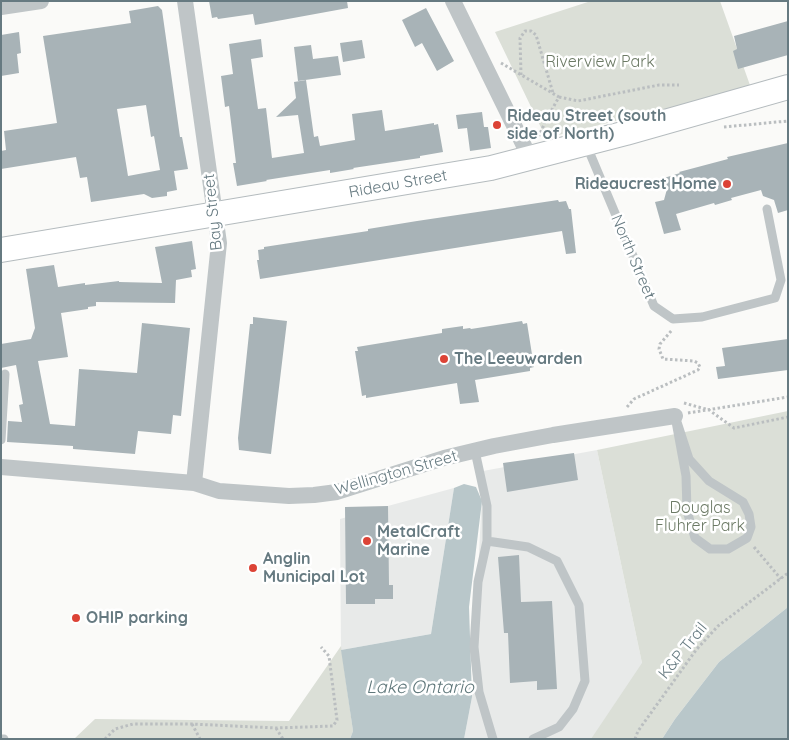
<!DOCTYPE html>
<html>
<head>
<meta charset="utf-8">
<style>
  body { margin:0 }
  #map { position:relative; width:789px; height:740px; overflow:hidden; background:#fafaf8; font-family:Quicksand,sans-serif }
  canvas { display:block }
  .frame { position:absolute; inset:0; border:2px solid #667a81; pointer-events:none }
</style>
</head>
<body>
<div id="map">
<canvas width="789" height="740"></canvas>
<div class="frame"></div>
</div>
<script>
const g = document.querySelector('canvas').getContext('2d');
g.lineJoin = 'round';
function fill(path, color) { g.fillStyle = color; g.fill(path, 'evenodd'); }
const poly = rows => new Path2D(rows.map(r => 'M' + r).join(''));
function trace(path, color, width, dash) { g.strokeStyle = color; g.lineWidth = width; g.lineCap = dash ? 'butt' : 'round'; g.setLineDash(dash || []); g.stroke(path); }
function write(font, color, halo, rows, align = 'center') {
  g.font = font + ' Quicksand,sans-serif'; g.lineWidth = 5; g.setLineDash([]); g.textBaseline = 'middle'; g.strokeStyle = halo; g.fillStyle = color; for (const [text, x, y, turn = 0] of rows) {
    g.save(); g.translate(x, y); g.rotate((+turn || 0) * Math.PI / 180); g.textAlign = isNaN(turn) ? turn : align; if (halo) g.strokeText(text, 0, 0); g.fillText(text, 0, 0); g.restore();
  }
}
fill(poly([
  [597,450,642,663,662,739,464,739,472,697,483,471],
  [454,488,431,634,341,650,340,519]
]), '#e8eae9');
fill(poly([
  [591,1,720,1,751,88,546,138,495,32],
  [788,411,788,607,719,662,675,719,662,739,591,739,642,663,597,450],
  [341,646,353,731,350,739,74,739,95,719,289,721]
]), '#dbdfd7');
fill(poly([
  [464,484,476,487,482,501,469,607,472,697,464,739,350,739,353,731,341,650,431,634,454,488],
  [788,607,788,739,662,739,675,719,719,662]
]), '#b9c7ca');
fill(poly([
  [209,1,347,1,348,8,255,25,253,14,218,19,217,17,212,18],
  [158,6,162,10,180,137,182,137,188,169,174,171,177,190,167,192,167,196,152,198,144,194,91,202,87,177,80,178,76,157,1,169,1,151,6,150,4,131,57,123,43,36,131,23,129,11],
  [146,105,151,137,154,136,160,170,128,176,117,109],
  [426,8,454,61,437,71,422,43,415,47,402,20],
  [788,21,788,55,738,69,733,51,737,49,734,36],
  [19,32,21,53,17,54,19,73,1,76,1,35],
  [261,39,263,57,251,59,258,109,266,108,272,158,304,153,298,115,276,117,296,98,294,82,306,80,314,137,318,136,320,146,355,140,352,114,382,110,385,131,434,123,434,125,438,124,443,152,420,156,420,158,353,168,354,169,330,173,330,170,266,180,267,181,237,186,233,163,236,163,229,106,225,107,221,76,233,74,229,44],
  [362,40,365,58,343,62,340,43],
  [311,45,313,59,338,56,341,75,298,81,294,47],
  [482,112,484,127,488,127,491,148,470,151,467,128,458,129,456,115],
  [788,143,788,210,778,213,774,200,763,196,761,190,731,198,732,200,715,205,714,203,676,214,681,230,664,234,655,202,664,200,667,189,664,178,680,173,679,172,728,159,727,157],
  [558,200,559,202,566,201,569,209,571,209,576,253,566,254,562,231,260,279,257,260,259,260,258,250,264,249,264,247,368,231,368,229,417,221],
  [192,241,196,269,191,270,192,277,176,280,175,303,96,302,96,306,88,307,88,309,61,313,68,357,38,361,50,424,75,426,79,369,137,373,142,323,190,328,181,416,173,415,171,434,138,431,135,454,73,449,73,446,7,442,8,421,22,422,19,405,23,404,16,365,1,368,1,344,31,339,35,328,26,269,54,265,58,287,85,283,85,285,119,281,119,282,162,283,155,247],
  [253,317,287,321,271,454,239,450,238,438,250,324,253,324],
  [522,321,523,324,527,323,534,367,530,368,530,371,475,380,479,402,460,404,457,383,366,398,366,395,362,396,355,351,358,351,357,347,442,333,442,329,463,326,463,329,470,328,471,329],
  [788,339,788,370,718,379,716,367,725,366,722,348],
  [574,453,578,480,507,492,503,463],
  [388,506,389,585,393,585,393,599,375,599,375,604,346,604,345,507],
  [519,555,521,602,552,601,557,689,537,690,537,681,510,683,508,633,504,633,498,557]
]), '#a8b3b7');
const secondary = poly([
  [1,250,491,168,626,133,788,87]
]);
trace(secondary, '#b4bbbe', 26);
trace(poly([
  [501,63,559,97,546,120,539,136],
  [521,75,520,38,525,31,531,31,536,35,553,93],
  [559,97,578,101,659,85,679,85],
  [724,127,788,121],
  [684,403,709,410,734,428,788,417],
  [627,407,634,399,698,370,700,367,698,363,694,361,663,359,659,349,660,344,672,330],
  [688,413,788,397],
  [754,547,781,579],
  [192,724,200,739],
  [276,728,283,739],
  [105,739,115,729,133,724,192,724,276,728,333,726,337,720,329,656,321,647],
  [635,739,638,731,696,650,718,626,788,573]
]), '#babec0', 3, [2.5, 2.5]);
trace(poly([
  [586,144,654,306,673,319,702,317,775,298,781,280,767,209],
  [675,416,689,459,709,481,743,502,749,514,751,527,747,538,728,549,710,549,695,538,687,511,686,476,675,416],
  [1,440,5,374],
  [475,451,487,506,487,541,478,582,474,647,479,692,493,739],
  [487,541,528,547,557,561,579,605,585,681,573,709,559,727,533,739],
  [1,739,4,739]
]), '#bfc5c7', 9);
trace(poly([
  [185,1,219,243,194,483],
  [453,1,530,158],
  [1,7,41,1],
  [1,467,194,483,219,491,289,496,314,495,337,492,444,458,494,446,553,435,675,416]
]), '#bfc5c7', 16);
trace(secondary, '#fff', 24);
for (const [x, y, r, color] of [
  [497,125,5,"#dc4336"],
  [727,184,5,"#dc4336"],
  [444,359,5,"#dc4336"],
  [367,541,5,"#dc4336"],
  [253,568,5,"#dc4336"],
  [76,618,5,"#dc4336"]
]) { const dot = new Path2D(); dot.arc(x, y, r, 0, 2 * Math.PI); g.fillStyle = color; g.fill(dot); trace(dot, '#fff', 2); }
write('16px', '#6c7a65', '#fff', [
  ["Riverview Park",600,62],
  ["Douglas",700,508],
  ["Fluhrer Park",700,526]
]);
write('bold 16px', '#667a81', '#fff', [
  ["Rideau Street (south",507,116],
  ["side of North)",507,134],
  ["Rideaucrest Home",717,184,"right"],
  ["The Leeuwarden",454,359],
  ["MetalCraft",377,532],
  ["Marine",377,550],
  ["Anglin",263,559],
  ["Municipal Lot",263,577],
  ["OHIP parking",86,618]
], 'left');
write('16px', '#667a81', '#fff', [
  ["Rideau Street",398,184,-10],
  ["Bay Street",213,212,-96],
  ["North Street",633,257,67],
  ["Wellington Street",396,473,-16],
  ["K&P Trail",683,651,-51]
]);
write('italic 18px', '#60787b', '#fff', [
  ["Lake Ontario",420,688]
]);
</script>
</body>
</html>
